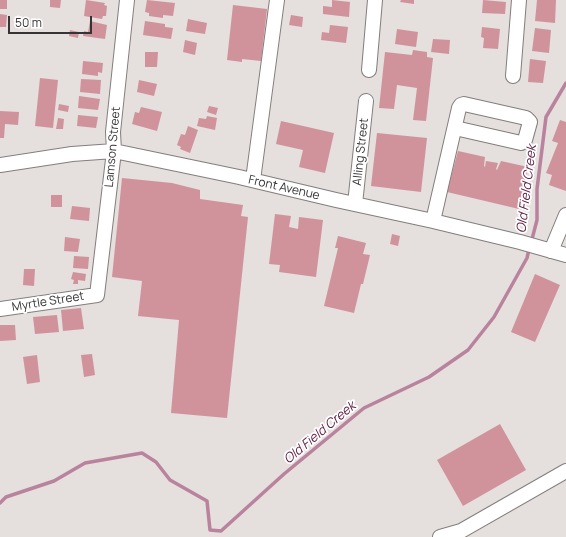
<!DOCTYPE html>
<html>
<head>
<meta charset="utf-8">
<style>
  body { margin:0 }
  #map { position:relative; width:566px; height:537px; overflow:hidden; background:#e5dfdd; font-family:Manrope,sans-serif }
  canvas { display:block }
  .scale { position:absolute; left:8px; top:16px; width:84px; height:18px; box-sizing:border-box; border:2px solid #353333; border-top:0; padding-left:5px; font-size:12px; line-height:14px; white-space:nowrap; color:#353333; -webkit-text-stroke:3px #fff; paint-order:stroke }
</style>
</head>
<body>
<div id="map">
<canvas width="566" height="537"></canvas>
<div class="scale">50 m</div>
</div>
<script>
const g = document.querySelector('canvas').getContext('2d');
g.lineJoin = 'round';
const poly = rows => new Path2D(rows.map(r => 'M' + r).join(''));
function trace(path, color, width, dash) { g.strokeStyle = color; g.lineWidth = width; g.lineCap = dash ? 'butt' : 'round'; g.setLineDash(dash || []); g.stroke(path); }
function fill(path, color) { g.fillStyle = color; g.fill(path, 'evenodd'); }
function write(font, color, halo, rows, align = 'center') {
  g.font = font + ' Manrope,sans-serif'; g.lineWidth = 3.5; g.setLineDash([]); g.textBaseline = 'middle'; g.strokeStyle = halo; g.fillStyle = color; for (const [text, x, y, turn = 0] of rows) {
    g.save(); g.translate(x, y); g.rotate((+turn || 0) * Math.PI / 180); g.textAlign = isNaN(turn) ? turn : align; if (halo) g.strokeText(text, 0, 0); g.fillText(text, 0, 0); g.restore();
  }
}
trace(poly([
  [531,243,537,220,537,189,546,117,566,83],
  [0,503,6,497,54,481,85,463,142,453,156,462,170,480,207,501,210,530,221,531,284,474,364,408,429,377,468,350,494,317,527,258,529,249]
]), '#b9839d', 3.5);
fill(poly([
  [0,0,7,0,7,9,0,9],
  [50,0,61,0,60,8,50,7],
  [86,0,105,3,104,5,107,6,106,16,103,16,102,19,84,16],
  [147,0,175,3,173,16,163,15,163,18,149,16,149,13,145,12],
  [332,0,350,2,349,17,323,14,323,6,332,7],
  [401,0,414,0,414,4,400,2],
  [483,0,506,2,505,14,482,13],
  [537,0,556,0,555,23,535,21],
  [233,5,267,9,261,61,242,59,242,62,227,60],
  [0,14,7,15,6,27,0,27],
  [291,15,303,17,302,27,289,25],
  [188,19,207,23,205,34,186,31],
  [90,21,107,25,105,39,83,36,84,31,88,32],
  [145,21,165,24,165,27,173,28,171,39,143,35],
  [330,25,348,27,346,43,321,40,322,32,329,33],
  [482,27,500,29,498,49,483,48,484,38,481,37],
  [535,28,551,30,549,53,532,51],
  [397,29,418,32,416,47,395,44],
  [70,30,79,32,78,38,69,36],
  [433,39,450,40,449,54,431,52],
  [185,40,197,43,195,55,183,52],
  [413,50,427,52,427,57,433,58,426,121,413,120,417,88,397,85,394,109,379,108,385,52,412,55],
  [145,52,158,52,157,67,145,67],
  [530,59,546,61,543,83,528,82],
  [83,61,103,63,102,73,98,72,98,76,82,74],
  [40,78,58,80,53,128,35,126],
  [81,79,101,80,100,94,80,92],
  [139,80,157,84,154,96,137,92],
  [79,96,100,99,98,110,78,108],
  [59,104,69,106,68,112,58,110],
  [209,106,218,108,216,115,207,112],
  [141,107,162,112,157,131,132,124,135,112,139,113],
  [0,111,19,112,18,125,5,124,4,138,0,138],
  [78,115,98,117,96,128,77,126],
  [207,116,217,118,215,130,197,126,199,118,206,119],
  [58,118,64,119,63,129,56,129],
  [560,120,566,122,566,191,549,185,552,175,546,173,558,143,552,141],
  [281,121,334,133,325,173,299,167,303,150,276,144],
  [188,126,198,130,190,153,180,149,181,147,177,145,181,134,185,135],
  [377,133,427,138,421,192,371,186],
  [458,151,485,157,484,166,485,167,486,161,498,163,496,169,497,170,501,161,528,167,519,209,447,192],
  [122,178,172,183,200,190,200,199,243,205,241,216,248,217,227,418,171,413,179,320,138,316,142,281,112,277],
  [51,195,62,195,62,207,51,207],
  [72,206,90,208,89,221,70,219],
  [275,214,291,216,289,227,298,229,299,217,323,220,316,277,279,272,280,265,269,264],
  [392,234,400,236,398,246,390,244],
  [338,236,366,243,363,254,370,255,363,284,361,284,354,313,324,306,338,248,335,248],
  [65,237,80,239,78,252,64,251],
  [74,256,89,257,88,269,73,268],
  [24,269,35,269,34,286,23,285],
  [73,272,86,274,85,281,78,280,78,284,73,284,74,280,71,279],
  [535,274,560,285,535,342,511,332],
  [81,308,84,329,63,331,61,310],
  [57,315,59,332,35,334,33,317],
  [0,325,15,325,16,340,0,341],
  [92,354,95,375,84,377,81,355],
  [37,355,40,382,27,384,23,357],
  [500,424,526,470,463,506,437,460]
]), '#d0939b');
const minor = poly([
  [369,70,375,0],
  [513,76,519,0],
  [0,165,72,154,114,151,239,177,336,200,433,221,520,242,566,255],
  [253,180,277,0],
  [355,204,366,101],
  [433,221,459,108,461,105,464,104,526,118,530,122,525,140,521,143,455,128],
  [551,251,566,215],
  [0,309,97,295,114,151,113,132,127,0],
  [440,537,461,531,566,471]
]);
trace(minor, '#837e7d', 16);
trace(minor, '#fff', 14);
write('12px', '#353333', '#fff', [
  ["Lamson Street",113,147,-85],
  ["Alling Street",361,152,-84],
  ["Front Avenue",284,188,13],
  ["Myrtle Street",48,302,-9]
]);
write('italic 13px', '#612044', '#fff', [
  ["Old Field Creek",527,189,-83],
  ["Old Field Creek",320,433,-40]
]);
</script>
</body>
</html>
